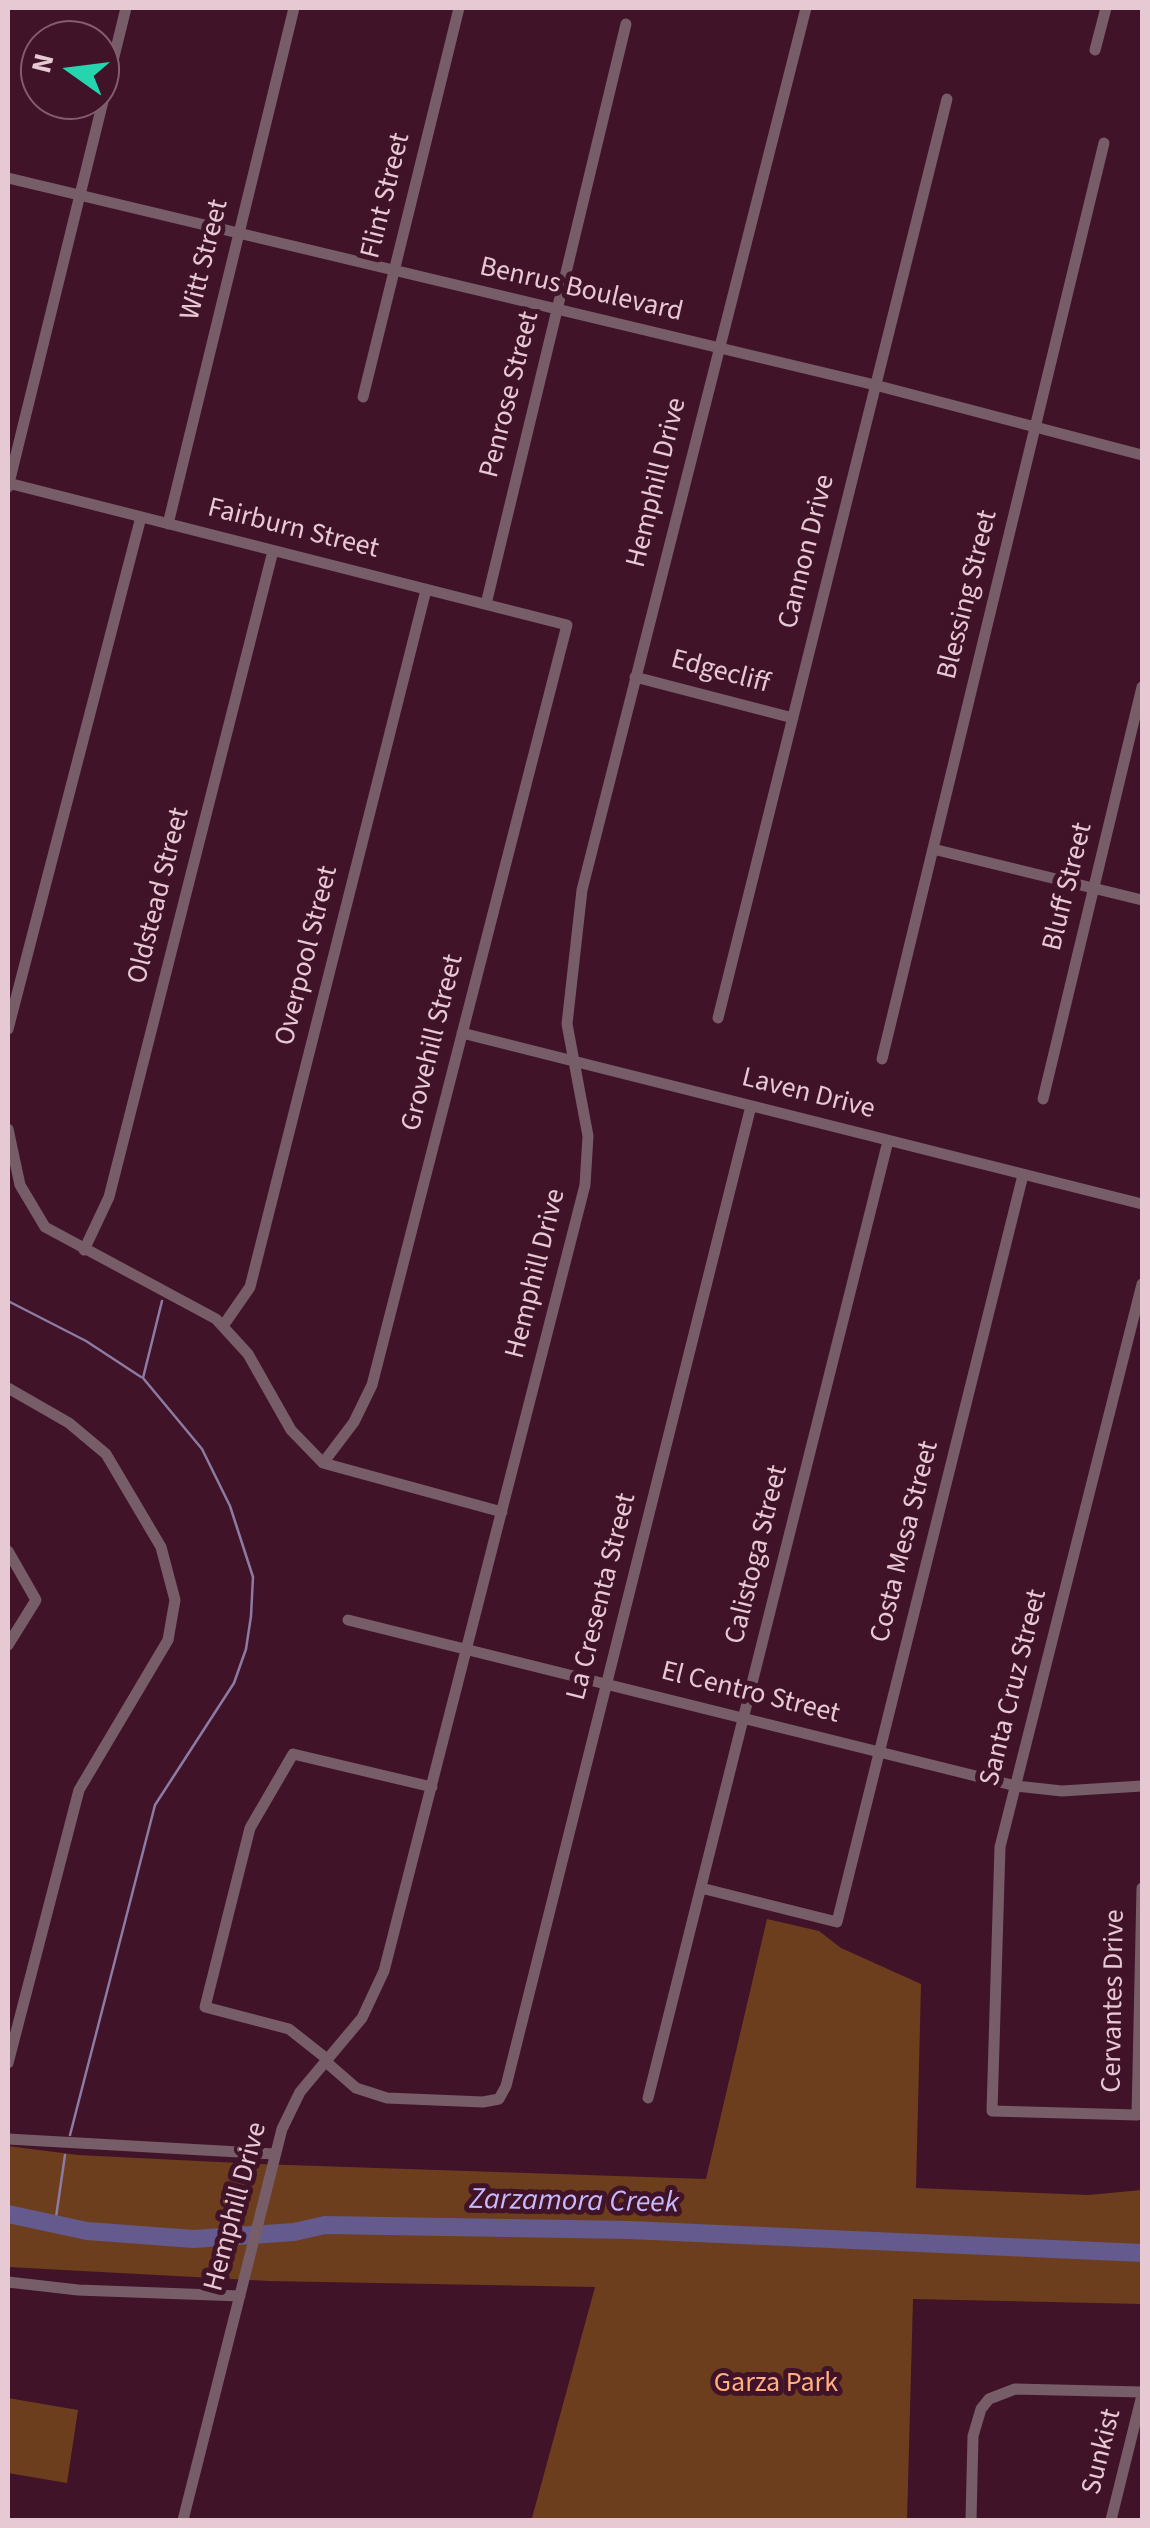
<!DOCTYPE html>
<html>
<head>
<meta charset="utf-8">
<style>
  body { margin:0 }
  #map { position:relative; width:1150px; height:2528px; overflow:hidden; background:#401329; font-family:"Source Sans 3",sans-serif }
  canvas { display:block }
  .frame { position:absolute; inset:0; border:10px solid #e7c9d4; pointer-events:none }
  .north { position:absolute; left:20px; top:20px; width:100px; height:100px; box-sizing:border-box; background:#401329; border:2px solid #835c6d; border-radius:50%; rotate:284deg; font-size:28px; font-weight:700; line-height:40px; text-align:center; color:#e7c9d4 }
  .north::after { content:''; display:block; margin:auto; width:35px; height:45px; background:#24d5ae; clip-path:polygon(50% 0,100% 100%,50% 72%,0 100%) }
</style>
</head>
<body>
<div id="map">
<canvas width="1150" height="2528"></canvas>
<div class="frame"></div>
<div class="north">N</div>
</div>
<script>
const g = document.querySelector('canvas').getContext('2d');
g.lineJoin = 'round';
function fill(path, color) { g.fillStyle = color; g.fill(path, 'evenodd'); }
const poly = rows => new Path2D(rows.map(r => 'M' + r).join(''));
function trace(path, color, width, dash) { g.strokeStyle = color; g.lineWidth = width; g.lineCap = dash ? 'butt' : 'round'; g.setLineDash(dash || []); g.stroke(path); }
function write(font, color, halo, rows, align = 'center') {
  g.font = font + ' "Source Sans 3",sans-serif'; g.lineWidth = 10; g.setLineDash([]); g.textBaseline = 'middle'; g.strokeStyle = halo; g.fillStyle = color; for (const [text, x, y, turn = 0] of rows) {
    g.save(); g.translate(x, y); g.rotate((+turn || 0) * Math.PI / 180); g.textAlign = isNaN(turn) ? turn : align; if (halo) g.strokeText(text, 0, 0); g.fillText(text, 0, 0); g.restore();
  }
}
fill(poly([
  [767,1919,819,1931,841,1948,921,1984,916,2188,1088,2195,1142,2190,1142,2304,913,2299,907,2520,525,2520,532,2518,595,2287,269,2281,8,2267,8,2146,78,2155,258,2164,706,2179],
  [8,2398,78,2410,67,2483,8,2473]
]), '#6d3e1d');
trace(poly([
  [8,1301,86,1341,141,1377],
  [70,2135,155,1805,234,1683,246,1649,251,1616,253,1577,230,1506,202,1449,143,1378,162,1301],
  [55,2224,65,2155]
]), '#8c7ba2', 2.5);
trace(poly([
  [8,2214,87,2231,194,2239,294,2232,325,2225,630,2230,1142,2253]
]), '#655a8d', 18);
trace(poly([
  [1095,50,1106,8],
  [8,178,875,385,1142,455],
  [363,397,459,8],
  [8,483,567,625,372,1385,354,1422,323,1463],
  [8,487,126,8],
  [168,524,294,8],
  [486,604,626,24],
  [635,677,793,718],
  [933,849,1142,900],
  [718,1018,947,99],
  [8,1029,141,517],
  [462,1033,1142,1204],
  [882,1059,1104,143],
  [1043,1099,1142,687],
  [8,1129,20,1185,45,1227,216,1319,248,1354,291,1430,323,1463,502,1512],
  [84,1250,109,1197,273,551],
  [1142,1284,1000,1847,992,2111,1137,2115,1142,1888],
  [223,1326,250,1287,426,590],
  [8,1388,69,1423,106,1454,161,1547,175,1600,168,1640,79,1790,8,2063],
  [8,1551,36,1600,8,1645],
  [348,1620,1016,1786,1062,1791,1142,1786],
  [701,1888,837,1922,1023,1175],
  [327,2059,289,2029,205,2007,250,1828,293,1754,432,1787],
  [325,2061,356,2088,387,2098,483,2102,499,2099,506,2086,751,1106],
  [648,2098,888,1141],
  [8,2139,274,2154],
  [8,2282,78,2290,240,2296],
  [183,2520,282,2129,300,2092,362,2018,384,1971,585,1185,588,1136,567,1024,582,890,806,8],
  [971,2520,973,2436,981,2409,989,2399,1015,2389,1142,2392],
  [1111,2520,1142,2395]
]), '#775d68', 11);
write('28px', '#e7c9d4', '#401329', [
  ["Flint Street",387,196,-76],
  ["Witt Street",206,260,-76],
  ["Benrus Boulevard",581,291,13],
  ["Penrose Street",511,395,-76],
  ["Hemphill Drive",658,483,-76],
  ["Fairburn Street",293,530,14],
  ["Cannon Drive",808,552,-76],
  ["Blessing Street",969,595,-76],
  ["Edgecliff",720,673,15],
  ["Bluff Street",1069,887,-76],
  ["Oldstead Street",160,896,-76],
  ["Overpool Street",308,956,-76],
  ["Grovehill Street",434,1043,-76],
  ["Laven Drive",808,1095,14],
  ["Hemphill Drive",537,1274,-76],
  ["Costa Mesa Street",906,1542,-76],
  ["Calistoga Street",758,1555,-76],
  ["La Cresenta Street",603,1597,-76],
  ["Santa Cruz Street",1015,1688,-76],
  ["El Centro Street",750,1694,14],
  ["Cervantes Drive",1115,2001,-89],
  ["Hemphill Drive",237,2207,-75],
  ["Sunkist",1103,2452,-76]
]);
write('28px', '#feb07f', '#401329', [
  ["Garza Park",776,2385]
]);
write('italic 30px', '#c6bafa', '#401329', [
  ["Zarzamora Creek",574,2203,1]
]);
</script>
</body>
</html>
